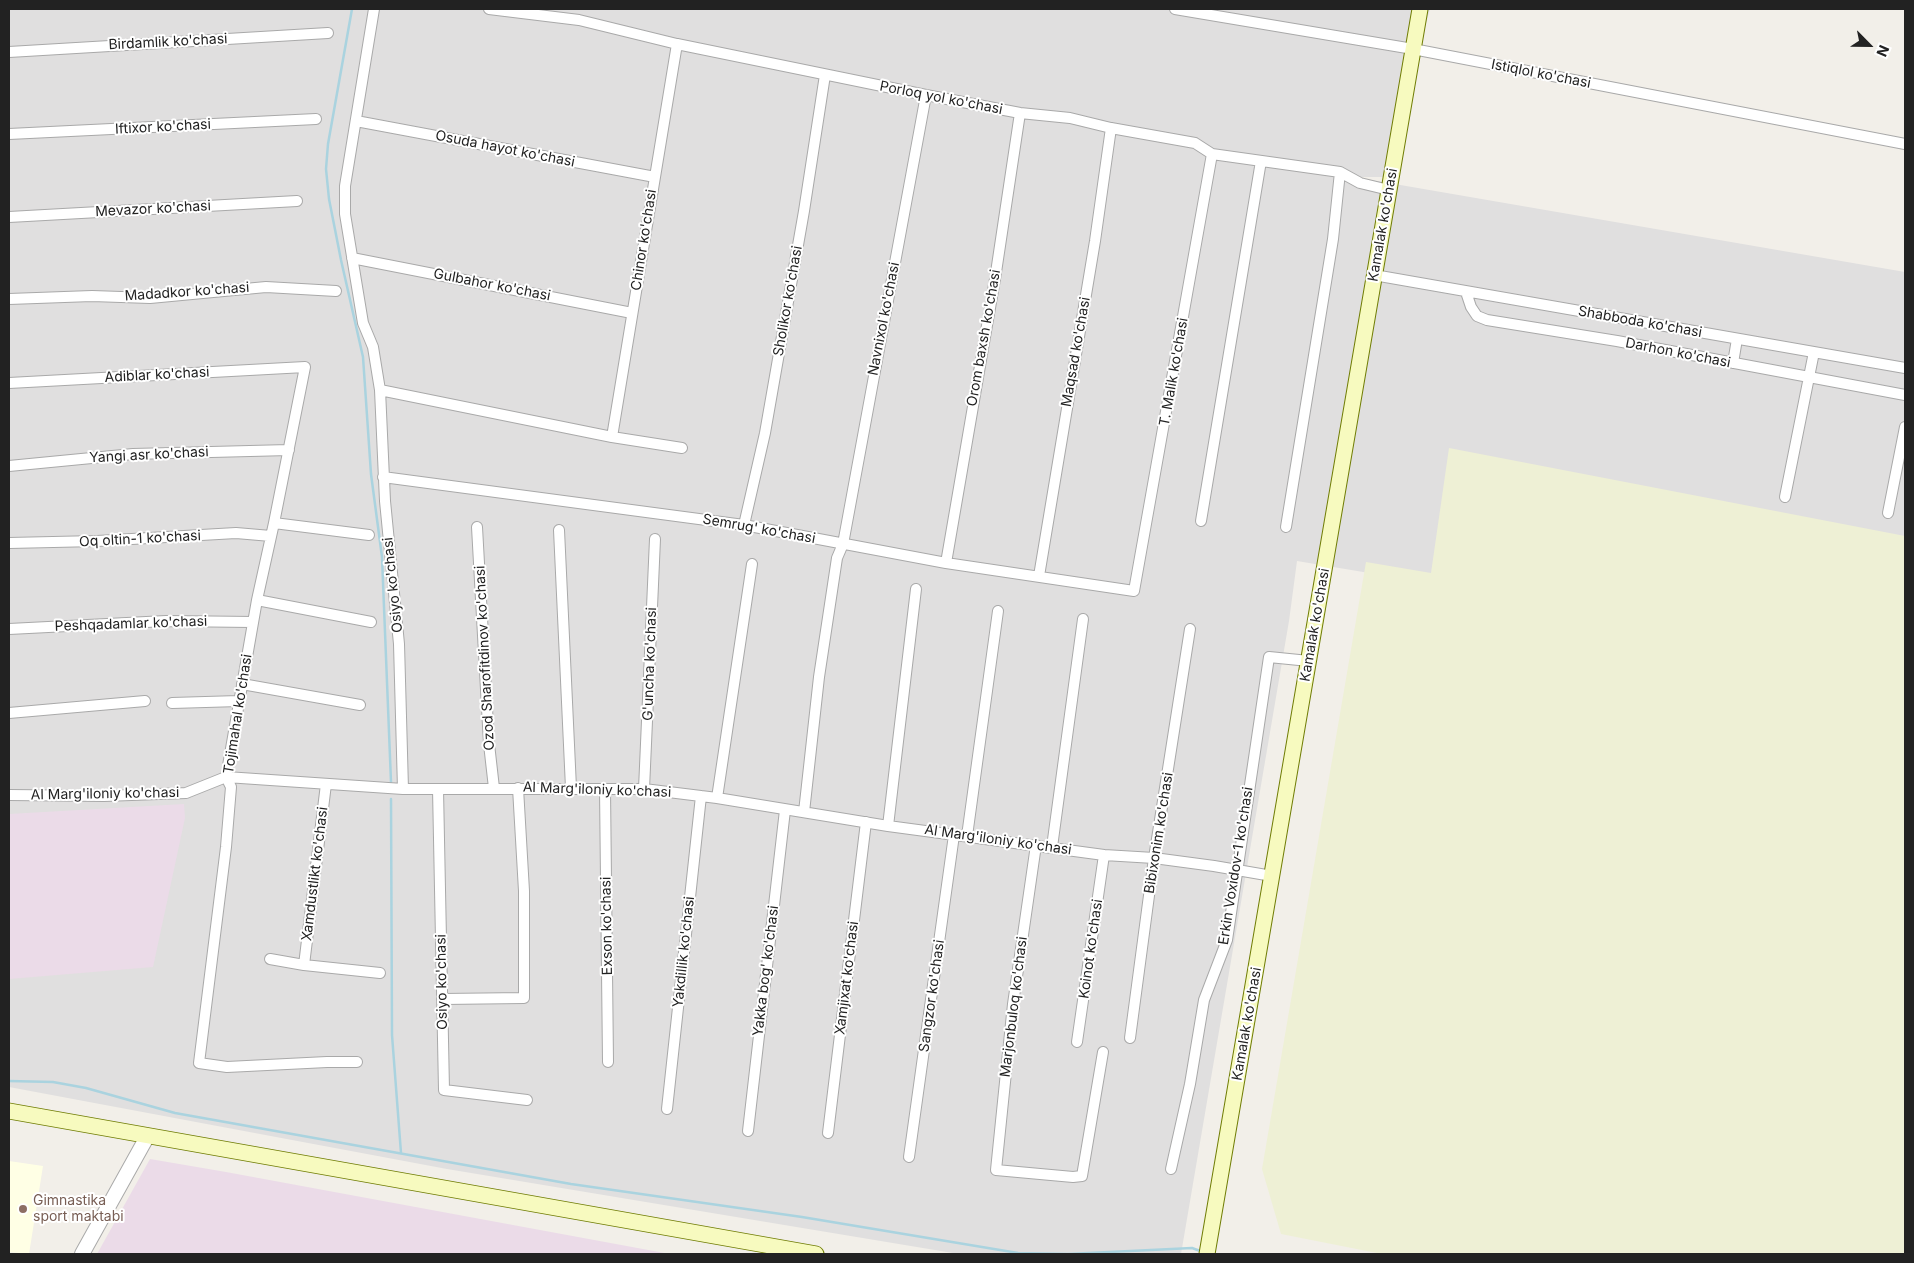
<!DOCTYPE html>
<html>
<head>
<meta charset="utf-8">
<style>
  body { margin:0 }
  #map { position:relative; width:1914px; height:1263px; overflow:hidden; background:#f2efe9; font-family:Inter,sans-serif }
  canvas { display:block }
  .frame { position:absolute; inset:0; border:10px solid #222; pointer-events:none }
  .north { position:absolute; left:1844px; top:20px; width:50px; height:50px; -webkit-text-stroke:4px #fff; paint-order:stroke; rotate:113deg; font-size:14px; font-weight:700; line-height:20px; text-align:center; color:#222 }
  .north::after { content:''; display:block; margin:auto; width:18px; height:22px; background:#222; clip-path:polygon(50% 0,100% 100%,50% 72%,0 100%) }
</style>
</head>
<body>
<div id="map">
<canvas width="1914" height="1263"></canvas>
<div class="frame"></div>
<div class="north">N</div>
</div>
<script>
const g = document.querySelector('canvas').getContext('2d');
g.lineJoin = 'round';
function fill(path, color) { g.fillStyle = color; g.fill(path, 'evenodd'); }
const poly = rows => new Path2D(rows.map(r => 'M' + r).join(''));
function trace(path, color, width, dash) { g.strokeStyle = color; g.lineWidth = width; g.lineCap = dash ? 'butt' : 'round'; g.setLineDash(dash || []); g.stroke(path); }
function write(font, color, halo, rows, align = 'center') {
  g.font = font + ' Inter,sans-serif'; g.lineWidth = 4; g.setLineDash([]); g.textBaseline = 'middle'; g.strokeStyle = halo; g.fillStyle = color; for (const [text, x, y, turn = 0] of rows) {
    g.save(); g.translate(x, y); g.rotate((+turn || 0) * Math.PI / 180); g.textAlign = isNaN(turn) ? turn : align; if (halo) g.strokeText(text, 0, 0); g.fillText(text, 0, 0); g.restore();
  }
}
fill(poly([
  [9,9,1430,9,1383,177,1354,177,1905,272,1905,658,1616,614,1297,561,1289,621,1181,1254,959,1254,447,1169,9,1087]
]), '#e0dfdf');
fill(poly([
  [184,804,185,818,153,967,9,979,9,814],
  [150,1159,226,1172,670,1254,97,1254]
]), '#ebdbe8');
fill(poly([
  [9,1161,43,1166,29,1254,9,1252]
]), '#ffffe5');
fill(poly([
  [1449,448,1905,536,1905,1254,1382,1254,1281,1234,1262,1169,1366,562,1431,573]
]), '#eef0d5');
trace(poly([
  [352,9,328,144,326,169,329,199,341,260,363,357,371,474,382,557,391,782],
  [391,799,392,1035,401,1153],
  [9,1081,53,1082,86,1088,175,1113,571,1184,802,1217,1018,1253,1068,1254,1192,1248,1203,1252]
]), '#aad3df', 2.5);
const minor = poly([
  [374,9,345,186,345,214,363,323,373,347,380,390,385,501,399,644,403,789],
  [489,9,579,20,677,44,926,95,1020,113,1070,118,1111,128,1195,143,1212,154,1340,172,1360,183,1389,190],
  [1175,9,1413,49,1905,144],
  [9,52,328,33],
  [356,121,655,177],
  [9,134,316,119],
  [9,217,297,201],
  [352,258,632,313],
  [1374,275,1905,368],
  [1466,292,1471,307,1477,316,1487,320,1617,341,1905,395],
  [9,299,92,296,150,298,266,287,336,291],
  [1733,363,1737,339],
  [9,383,305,367,274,523,257,600,226,777,231,787,226,847,199,1063,227,1067,327,1062,357,1062],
  [380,390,612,437,682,448],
  [612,437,677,44],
  [9,466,133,454,289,450],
  [383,477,744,525,946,563,1134,591,1212,154],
  [1785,497,1814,352],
  [1888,513,1905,427],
  [1201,521,1261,161],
  [274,523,369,535],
  [744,525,765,433,804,211,825,75],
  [477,527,489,744,494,788],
  [1286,527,1333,239,1340,172],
  [559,530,571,788],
  [9,543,97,541,236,533,271,536],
  [946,563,995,279,1020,113],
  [1039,576,1095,241,1111,128],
  [257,600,371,622],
  [9,629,166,621,253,622],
  [242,684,360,705],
  [172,703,239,701],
  [9,713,145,701],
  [438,789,444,1090,527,1100],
  [605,789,608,1062],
  [644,789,655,539],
  [9,795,104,796,186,793,226,777,403,789,644,789,717,798,888,826,1104,855,1154,858,1214,866,1272,876],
  [717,798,752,564],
  [804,812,819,677,837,558,843,544,926,95],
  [888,826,916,589],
  [967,836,998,611],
  [1036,845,1013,1004,996,1170,1073,1177,1082,1176,1103,1052],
  [1052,847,1083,619],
  [270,959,304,965,380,973],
  [304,965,326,784],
  [443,999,524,998,524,891,518,788],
  [1130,1038,1154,858,1190,629],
  [1077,1042,1104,855],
  [667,1109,701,796],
  [748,1131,785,810],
  [828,1133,866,822],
  [909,1157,954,835],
  [1171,1169,1190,1084,1204,1000,1227,940,1269,657,1309,661]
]);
const tertiary = poly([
  [82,1254,147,1137]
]);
const secondary = poly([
  [9,1111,816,1254],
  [1207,1254,1420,9]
]);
trace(minor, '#a9a9a9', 12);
trace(tertiary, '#a9a9a9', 16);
trace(secondary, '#707d05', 17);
trace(minor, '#fff', 10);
trace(tertiary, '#fff', 14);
trace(secondary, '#f7fabf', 15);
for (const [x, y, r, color] of [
  [23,1209,5,"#8d6e63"]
]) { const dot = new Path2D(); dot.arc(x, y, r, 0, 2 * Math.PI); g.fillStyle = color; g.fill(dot); trace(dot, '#fff', 2); }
write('14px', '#222', '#fff', [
  ["Birdamlik ko'chasi",168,42,-3],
  ["Istiqlol ko'chasi",1541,74,11],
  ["Porloq yol ko'chasi",941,98,11],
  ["Iftixor ko'chasi",163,127,-3],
  ["Osuda hayot ko'chasi",505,149,11],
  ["Mevazor ko'chasi",153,209,-3],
  ["Kamalak ko'chasi",1383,225,-80],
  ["Chinor ko'chasi",644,240,-81],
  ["Gulbahor ko'chasi",492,285,11],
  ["Madadkor ko'chasi",187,292,-4],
  ["Sholikor ko'chasi",788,301,-80],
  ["Navnixol ko'chasi",884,319,-79],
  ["Shabboda ko'chasi",1640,322,10],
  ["Orom baxsh ko'chasi",984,338,-80],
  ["Maqsad ko'chasi",1076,352,-80],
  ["Darhon ko'chasi",1678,353,11],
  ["T. Malik ko'chasi",1174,372,-80],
  ["Adiblar ko'chasi",157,375,-3],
  ["Yangi asr ko'chasi",149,455,-3],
  ["Semrug' ko'chasi",759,529,10],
  ["Oq oltin-1 ko'chasi",140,539,-3],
  ["Osiyo ko'chasi",393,585,-96],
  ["Peshqadamlar ko'chasi",131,624,-2],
  ["Kamalak ko'chasi",1315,625,-80],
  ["Ozod Sharofitdinov ko'chasi",485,658,-93],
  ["G'uncha ko'chasi",650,664,-88],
  ["Tojimahal ko'chasi",238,714,-81],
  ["Al Marg'iloniy ko'chasi",597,790,2],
  ["Al Marg'iloniy ko'chasi",105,794,-1],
  ["Bibixonim ko'chasi",1159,833,-81],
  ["Al Marg'iloniy ko'chasi",998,840,8],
  ["Erkin Voxidov-1 ko'chasi",1236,866,-81],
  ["Xamdustlikt ko'chasi",315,874,-83],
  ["Exson ko'chasi",607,926,-91],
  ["Koinot ko'chasi",1091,949,-82],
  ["Yakdillik ko'chasi",684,952,-84],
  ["Yakka bog' ko'chasi",766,971,-83],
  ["Xamjixat ko'chasi",847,978,-83],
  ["Osiyo ko'chasi",442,982,-91],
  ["Sangzor ko'chasi",932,996,-82],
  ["Marjonbuloq ko'chasi",1014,1007,-83],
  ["Kamalak ko'chasi",1247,1024,-80]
]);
write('14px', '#785e54', '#fff', [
  ["Gimnastika",33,1201],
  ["sport maktabi",33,1217]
], 'left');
</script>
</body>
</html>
